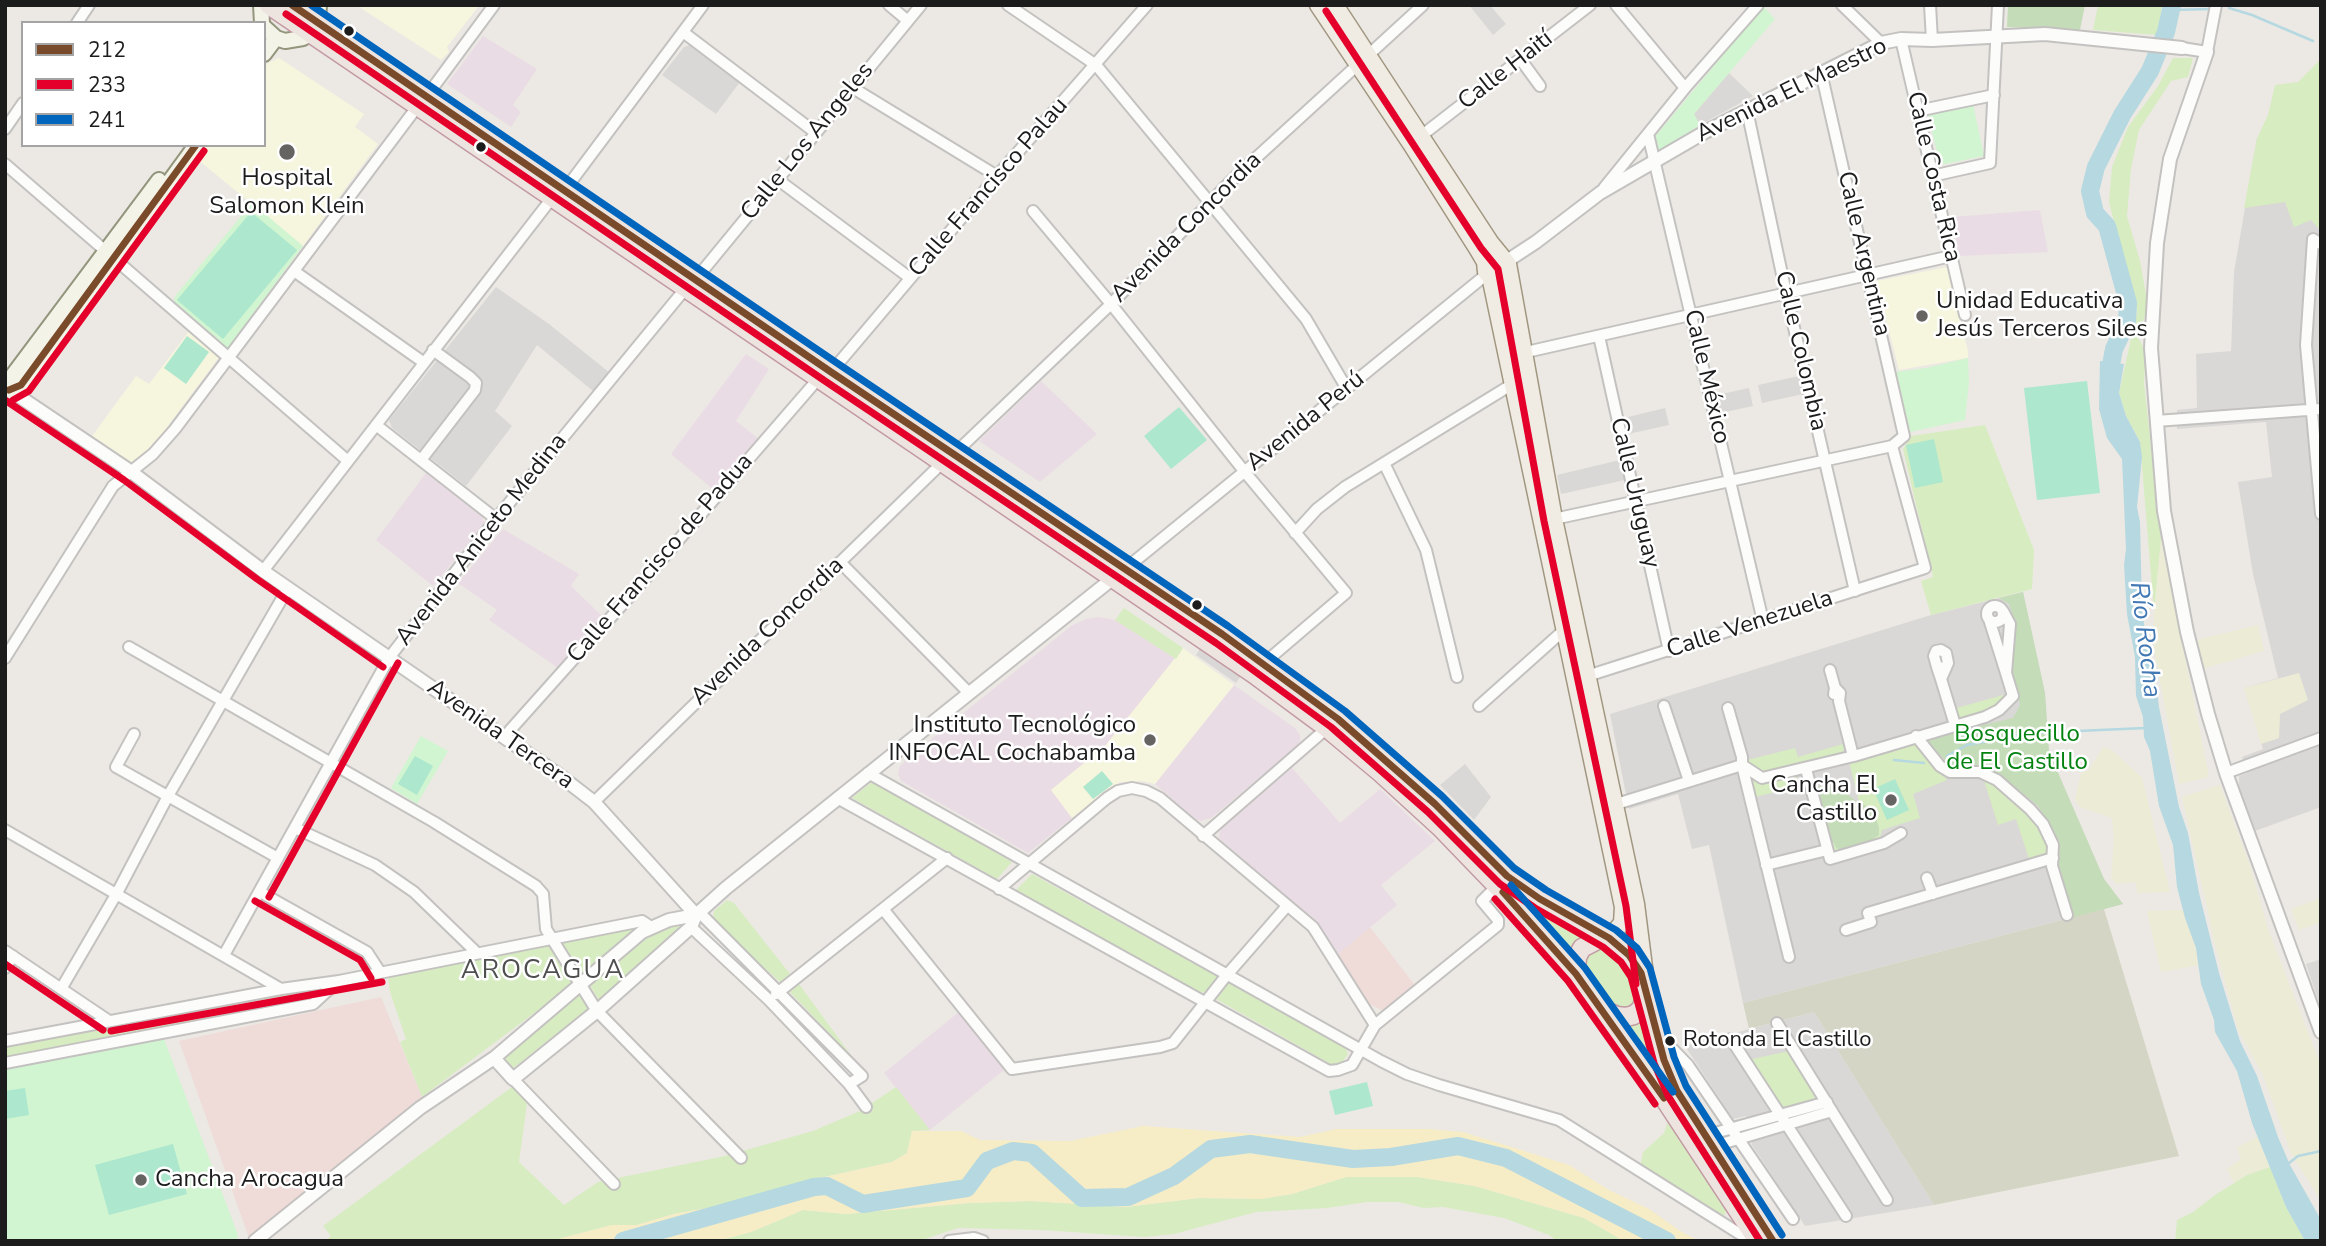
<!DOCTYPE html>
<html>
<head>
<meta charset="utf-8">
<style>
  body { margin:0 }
  #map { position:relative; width:2326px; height:1246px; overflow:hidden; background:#ece9e4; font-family:"Nunito Sans",sans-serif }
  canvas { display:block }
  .frame { position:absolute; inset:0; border:7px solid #1c1c1c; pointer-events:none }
  .legend { position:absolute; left:21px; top:21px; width:245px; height:126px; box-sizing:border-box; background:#fff; border:2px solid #a4a4a4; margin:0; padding:9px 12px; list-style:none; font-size:21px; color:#1c1c1c }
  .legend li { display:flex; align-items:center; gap:14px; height:35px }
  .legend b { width:35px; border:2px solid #a4a4a4 }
</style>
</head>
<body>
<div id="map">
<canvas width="2326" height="1246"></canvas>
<div class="frame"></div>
<ul class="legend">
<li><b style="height:9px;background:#7a4b2a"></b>212</li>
<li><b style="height:9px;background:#e4002b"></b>233</li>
<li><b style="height:9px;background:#0065bd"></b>241</li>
</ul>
</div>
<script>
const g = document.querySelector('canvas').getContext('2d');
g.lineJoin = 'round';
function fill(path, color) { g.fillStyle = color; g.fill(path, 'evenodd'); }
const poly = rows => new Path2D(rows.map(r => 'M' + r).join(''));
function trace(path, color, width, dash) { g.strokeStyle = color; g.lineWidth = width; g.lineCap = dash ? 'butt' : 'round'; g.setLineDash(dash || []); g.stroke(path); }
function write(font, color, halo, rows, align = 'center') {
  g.font = font + ' "Nunito Sans",sans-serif'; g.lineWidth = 5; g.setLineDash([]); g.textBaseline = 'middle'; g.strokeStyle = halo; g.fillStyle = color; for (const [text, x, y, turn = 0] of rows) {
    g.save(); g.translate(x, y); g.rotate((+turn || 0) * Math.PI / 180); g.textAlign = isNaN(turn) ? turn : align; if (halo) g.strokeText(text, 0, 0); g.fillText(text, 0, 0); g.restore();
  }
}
fill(poly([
  [1469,5,1490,5,1506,24,1493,35],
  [690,45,740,82,716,114,662,75,684,47],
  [1729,73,1753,96,1700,125,1693,115],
  [2257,138,2321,148,2321,807,2255,831,2239,787,2239,776,2247,773,2242,757,2263,749,2244,688,2278,678,2253,574,2238,482,2272,477,2266,422,2177,429,2177,410,2197,408,2196,354,2231,351,2234,272],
  [496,287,549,324,610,373,593,391,537,345,495,411,512,426,466,486,392,428,389,420],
  [1799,376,1803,394,1762,403,1758,385],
  [1749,388,1753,406,1721,413,1717,395],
  [1665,408,1669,425,1628,434,1624,418],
  [1620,460,1625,480,1561,494,1557,475],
  [2023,592,2045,693,2049,752,2104,879,2123,904,1743,1003,1709,845,1692,849,1678,794,1629,809,1610,714,1931,615],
  [1200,648,1241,676,1236,683,1196,655],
  [1465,764,1491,797,1474,820,1440,785],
  [2321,959,2321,1009,2306,964],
  [1814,1012,1875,1110,1934,1205,1805,1226,1752,1145,1746,1116,1733,1119,1685,1046]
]), '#dad8d6');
fill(poly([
  [1370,927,1414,984,1396,1002,1382,1010,1369,1004,1363,997,1337,955],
  [381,997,422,1097,249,1238,179,1041]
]), '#efdbd8');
fill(poly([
  [483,36,537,69,513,105,521,112,511,127,447,84],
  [2040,210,2048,252,1959,256,1952,217],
  [746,354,769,369,736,421,760,440,715,491,671,454],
  [1041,381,1097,434,1040,482,979,441],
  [426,473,481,516,485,523,433,586,376,540],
  [503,529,579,574,571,586,603,617,558,668,489,620,497,610,458,583],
  [1099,617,1115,620,1176,659,1105,746,1051,790,1072,818,1028,853,901,781,898,774,900,766,908,758,1071,626,1086,619],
  [1234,685,1295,728,1300,735,1300,741,1298,746,1211,818,1201,821,1195,819,1155,784],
  [1292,768,1340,823,1380,789,1435,841,1381,885,1397,905,1337,955,1315,922,1219,838,1220,830],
  [960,1011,1002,1064,1003,1071,930,1130,884,1073]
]), '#eadce4');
fill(poly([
  [356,5,484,5,478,7,447,47,449,52,441,60],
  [279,58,364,114,355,127,378,144,303,246,197,159,207,145,264,145,264,68,268,63],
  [1947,267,1968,351,1968,358,1899,370,1876,281],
  [190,330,220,356,150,450,136,462,128,464,90,439,136,376,149,384],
  [1183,648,1234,685,1155,784,1142,781,1120,782,1110,788,1072,818,1051,790,1105,746]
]), '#f6f5de');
fill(poly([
  [2104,909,2179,1156,1934,1205,1814,1012,1749,1029,1743,1003]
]), '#d5d5c5');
fill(poly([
  [2161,538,2209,777,2179,784,2154,648,2154,611],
  [2258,625,2264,651,2202,669,2196,640],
  [2299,673,2308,700,2280,714,2279,738,2261,744,2244,688],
  [2103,747,2113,751,2142,778,2170,892,2137,893,2136,882,2117,884,2111,878,2114,839,2112,818,2080,807,2075,799,2081,773,2089,770],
  [2220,785,2250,866,2267,926,2321,1066,2321,1142,2318,1143,2321,1148,2321,1201,2291,1153,2262,1073,2238,1030,2215,944,2182,797],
  [2321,898,2321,922,2299,930,2291,909],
  [2183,910,2196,948,2198,965,2161,972,2147,911],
  [2258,1137,2270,1167,2247,1175,2234,1183,2227,1169,2241,1159,2237,1147]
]), '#ececd6');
fill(poly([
  [2098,5,2162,5,2158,35,2093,30],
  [2173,58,2193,58,2188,77,2171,81,2139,130,2131,169,2127,216,2140,261,2148,306,2138,338,2146,351,2144,383,2161,538,2154,611,2140,442,2126,416,2119,393,2137,312,2109,202,2112,167,2128,127,2158,86],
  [2321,59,2321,231,2311,220,2294,227,2285,202,2244,208,2257,138,2268,115,2275,85,2298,82],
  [1985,425,2034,550,2032,589,1931,615,1921,581,1933,577,1903,449,1911,436],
  [1124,608,1183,648,1176,659,1115,620],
  [2007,694,1997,706,1983,716,1958,721,1953,709],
  [1915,743,1947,780,1913,794,1920,818,1882,830,1879,841,1837,853,1834,852,1830,848,1821,812,1859,801,1849,762],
  [1843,744,1845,748,1842,753,1768,772,1758,771,1747,760,1795,748,1798,757],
  [1794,776,1808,784,1755,797,1750,779,1751,777,1769,781],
  [1983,777,2014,797,2031,814,2049,844,2045,856,2030,862,2016,819,1998,825],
  [873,781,1012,862,997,879,852,798],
  [1032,874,1218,977,1207,992,1199,993,1014,892],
  [1522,897,1593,936,1571,955,1520,900],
  [727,900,734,903,790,974,781,983,713,921,714,911],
  [678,919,685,927,599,1000,589,984,670,920],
  [650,924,583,976,561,941],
  [547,944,573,984,422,1097,400,1042,406,1039,390,992,388,976],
  [1603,947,1619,956,1627,966,1641,993,1629,1011,1612,1008,1584,973,1582,956],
  [1227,982,1329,1038,1346,1049,1348,1054,1340,1065,1334,1066,1216,999],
  [799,984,853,1058,789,991],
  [324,987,309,1000,5,1058,5,1045,177,1016],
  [578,993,588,1009,512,1069,500,1056],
  [1645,1015,1684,1118,1620,1023],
  [1789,1051,1818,1098,1816,1102,1784,1111,1748,1060],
  [512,1087,527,1103,519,1162,564,1205,598,1182,725,1156,813,1131,860,1111,896,1087,930,1130,912,1131,907,1153,892,1162,802,1182,764,1198,674,1214,637,1225,612,1225,551,1241,325,1241,331,1236,323,1226],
  [1668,1121,1726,1210,1725,1215,1719,1215,1640,1168,1643,1152,1664,1133],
  [2270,1167,2286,1207,2305,1241,2175,1241,2177,1220,2193,1212,2215,1195,2247,1175],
  [1346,1177,1417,1177,1475,1186,1584,1218,1624,1241,1557,1241,1549,1235,1504,1218,1443,1207,1424,1208,1398,1202,1367,1202,1327,1208,1256,1212,1174,1234,1144,1237,1042,1230,958,1228,919,1241,717,1241,751,1232,803,1210,846,1214,969,1203,1031,1201,1126,1207,1199,1198,1261,1199,1292,1194]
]), '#d7ecc0');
fill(poly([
  [2008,5,2085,5,2080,30,2007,27],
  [2023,592,2045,693,2049,752,2104,879,2123,904,2071,918,2056,869,2059,841,2038,806,2008,781,1989,770,1977,765,1964,763,1954,766,1947,762,1925,739,2013,718,2020,705,2012,667,2015,621,2009,604,1999,598],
  [1815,786,1840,789,1860,804,1872,807,1879,827,1879,835,1868,843,1843,851,1836,848,1834,843,1821,841,1809,796]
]), '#c4dcb7');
fill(poly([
  [1143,1126,1300,1137,1336,1129,1428,1129,1463,1132,1569,1165,1609,1190,1649,1209,1680,1231,1699,1241,1624,1241,1584,1218,1475,1186,1417,1177,1346,1177,1292,1194,1261,1199,1199,1198,1126,1207,1031,1201,969,1203,846,1214,803,1210,751,1232,717,1241,551,1241,612,1225,637,1225,674,1214,764,1198,802,1182,892,1162,907,1153,912,1131,961,1131,980,1140,1070,1141]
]), '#f6edc6');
fill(poly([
  [1762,8,1765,8,1775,19,1694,114,1700,125,1658,151,1654,138],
  [1973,104,1984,156,1940,165,1928,114],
  [252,203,303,246,228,348,174,302,175,296],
  [1968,358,1969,382,1965,420,1910,432,1895,372,1926,368],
  [421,736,448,751,417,804,391,788],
  [164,1039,238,1235,237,1241,5,1241,5,1069]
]), '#d0f5d0');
fill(poly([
  [251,212,297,250,223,339,177,300],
  [187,336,209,352,186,384,164,368],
  [2087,381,2100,493,2037,500,2024,388],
  [1179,407,1207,440,1171,469,1144,436],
  [1934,439,1943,482,1915,488,1906,445],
  [415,756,433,766,417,795,398,784],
  [1102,771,1113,784,1093,799,1083,787],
  [1895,779,1909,810,1887,820,1873,789],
  [1367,1082,1373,1106,1335,1115,1329,1091],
  [25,1088,29,1115,5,1119,5,1091],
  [173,1144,187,1194,109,1215,95,1165]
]), '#ace7ce');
fill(poly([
  [2100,361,2124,364,2119,393,2126,416,2140,442,2142,457,2137,507,2140,522,2142,607,2147,648,2155,674,2159,707,2179,807,2188,833,2199,893,2219,973,2240,1041,2257,1076,2278,1137,2290,1165,2321,1220,2321,1241,2305,1241,2286,1207,2252,1123,2237,1071,2215,1032,2214,1020,2201,984,2196,948,2185,918,2177,887,2173,845,2159,806,2150,751,2144,737,2143,717,2136,696,2135,657,2127,614,2124,565,2126,549,2122,459,2107,438,2099,409]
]), '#b5d8e1');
trace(poly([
  [2229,8,2252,15,2313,41],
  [2171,10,2211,9],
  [1947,756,1967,745,2033,733,2145,728],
  [1894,760,1924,763],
  [2289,1163,2298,1156,2321,1151]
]), '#b5d8e1', 2.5);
trace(poly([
  [2111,384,2110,370,2114,349,2127,322,2128,303,2107,226,2095,213,2090,191,2096,167,2122,115,2150,71,2166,32,2172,5],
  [623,1241,814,1187,827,1186,863,1204,967,1188,987,1161,1013,1151,1032,1153,1082,1198,1128,1197,1174,1176,1211,1149,1250,1144,1353,1159,1391,1157,1458,1146,1506,1158,1667,1241]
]), '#b5d8e1', 18);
const minor = poly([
  [889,5,908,21],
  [1008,5,1096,65,1306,319,1347,389],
  [1616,5,1685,88],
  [1842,5,1881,43],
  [1930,5,1932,40],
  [77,23,89,5],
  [683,32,816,133],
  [1901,39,1965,315],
  [2182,48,2207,52,2216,5],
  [1521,60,1540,86],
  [853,88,997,176],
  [426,97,494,5],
  [1747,110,1786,293,1855,591],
  [1917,111,1994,95],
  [5,129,23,103],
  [1648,134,1763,621],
  [1421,136,1590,5],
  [5,164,348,461],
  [1932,176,1990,163,1998,5],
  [777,179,910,278],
  [1604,188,1685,88,1758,5],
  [564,191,703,5],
  [1033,211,1111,304,1244,471,1346,593,1263,664],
  [2321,244,2313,239,2306,345,2321,514],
  [294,271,423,362],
  [695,280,921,5],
  [1599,336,1669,651],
  [1522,353,1951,256],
  [831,372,997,176,1147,5],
  [2156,421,2321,409],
  [376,425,496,519],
  [954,454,1111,304,1234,178,1423,5],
  [421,460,475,390,476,383,470,377,433,350],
  [1384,463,1426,550,1457,677],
  [1554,519,1892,446,1904,436,1821,72],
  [1295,533,1317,509,1345,487,1511,385],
  [840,562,969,693],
  [1125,569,1487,274],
  [263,571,552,198],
  '1987 614a8 8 0 1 1 16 0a8 8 0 1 1-16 0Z',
  [1989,619,2006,673,2010,624,2003,611],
  [129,647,434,822,536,886,543,894,546,929,597,1011,741,1158],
  [5,658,113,486,153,454,175,429,417,107],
  [1937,667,1941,679,1948,663,1946,653,1941,650,1936,651,1934,656,1937,667,1946,668],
  [1830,670,1835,688,1834,694],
  [1584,677,1925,568,1892,446],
  [1941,679,1955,725],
  [1835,688,1840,693,1839,701,1853,756],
  [1479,706,1563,631],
  [1664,706,1689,781],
  [1728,708,1742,757,1742,765,1789,957],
  [134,734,116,767,278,858],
  [1916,736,1940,766,1950,772,1980,772,1997,780,2030,809,2043,824,2053,845,2052,866,2067,915],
  [504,737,637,588,818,379],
  [1806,769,1830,859,1884,843,1901,833],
  [868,773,1381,1061,1407,1074,1439,1085,1559,1120,1721,1222,1740,1234,1754,1235],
  [2226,773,2321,738],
  [837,798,1329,1071,1338,1070,1352,1065,1375,1025,1498,925,1498,920,1482,901,1497,886],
  [594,802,942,463],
  [1610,806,1742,765,1762,778,1854,756,1985,717,1999,710,2013,696,2006,673],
  [295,828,375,865,414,892,476,952],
  [5,830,281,989],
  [1203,836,1327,728],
  [1766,865,1827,850],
  [1927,878,1933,894],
  [999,889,1107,798,1118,791,1132,788,1146,791,1160,798,1313,927,1375,1025],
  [260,892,367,952,380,972],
  [883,909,1012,1069,1160,1047,1173,1043,1226,976,1287,906],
  [699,912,862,1076,849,1084],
  [691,927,769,1000,849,1084,866,1107],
  [1846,930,1871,922,1868,913,2053,858],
  [5,951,109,1021],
  [224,955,389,658,496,519,685,289],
  [5,968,13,956],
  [61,989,117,893,168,796,288,588],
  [776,994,947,858],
  [1777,1023,1887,1200],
  [1659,1035,1688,1065,1793,1219],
  [1731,1039,1846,1216],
  [5,1041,281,989,339,981,642,921,651,927],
  [5,1063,313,1004,338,981],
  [513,1079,614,1184],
  [1704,1136,1827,1102],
  [1711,1147,1832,1111],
  [949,1241,974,1238,983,1241]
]);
const tertiary = poly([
  [2207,52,2170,159,2157,243,2151,348,2164,511,2187,632,2208,714,2226,773,2321,1032],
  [1507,261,1536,242,1600,193,1705,132,1881,43,1901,39,1932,40,2045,34,2182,48],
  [5,387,130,471,263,571,559,775,594,802,696,915],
  [494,1058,513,1079,597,1011,691,927,696,915,726,888,1112,579],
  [255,1241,420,1108,494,1058,642,932,669,920,696,915]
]);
const secondary = poly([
  [261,5,262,23],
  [264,27,276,38,285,41,303,38,310,34,318,23,319,5],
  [264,54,276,38],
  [9,390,21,385,196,145],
  [5,396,9,390,10,379,159,180]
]);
const primary = poly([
  [1318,5,1411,144,1478,250,1485,262,1486,272,1490,276,1623,907,1622,923,1609,938],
  [1335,5,1490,242,1508,264,1554,519,1636,904,1646,983]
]);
const trunk = poly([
  [269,5,1254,674,1327,728,1381,773,1440,827,1522,912,1576,974,1658,1089,1758,1241],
  [292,5,831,372,1222,634,1338,719,1435,804,1507,876,1540,899,1609,938,1629,955,1641,973,1664,1060,1677,1091,1773,1241],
  [1576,974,1577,957,1582,948,1605,936],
  [1603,1010,1617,1016,1626,1017,1634,1015,1641,1009,1647,993]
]);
trace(minor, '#c4c2c0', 14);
trace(tertiary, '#c4c2c0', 16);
trace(secondary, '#93957c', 18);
trace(primary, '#a19781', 19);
trace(trunk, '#c39aa4', 21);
trace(minor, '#fcfcfb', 10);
trace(tertiary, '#fcfcfb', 12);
trace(secondary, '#f3f3e8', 14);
trace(primary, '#f0ebe3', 16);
trace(trunk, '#ede4e0', 18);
trace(poly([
  [292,5,831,372,1222,634,1338,719,1435,804,1507,876,1540,899,1609,938,1629,955,1641,973,1664,1060,1677,1091,1773,1241],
  [9,390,21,385,196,145],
  [1503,892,1576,974,1664,1098]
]), '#7a4b2a', 7);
trace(poly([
  [1326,11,1481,248,1498,269,1544,521,1626,906,1636,984],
  [286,14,825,381,1216,643,1331,727,1428,812,1500,884,1535,908,1603,947,1621,962,1631,977,1654,1063,1668,1096,1760,1241],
  [5,400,124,480,257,579,383,667],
  [13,400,29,391,204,151],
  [269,897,398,663],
  [1495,899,1568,981,1655,1104],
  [255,901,360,960,371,978],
  [5,964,103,1030],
  [111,1031,382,982]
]), '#e4002b', 7);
trace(poly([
  [311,5,837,363,1228,626,1345,711,1442,796,1514,868,1546,890,1616,930,1637,948,1650,968,1674,1057,1686,1086,1782,1235],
  [1511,885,1585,968,1673,1092]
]), '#0065bd', 7);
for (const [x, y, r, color] of [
  [349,31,6,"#1c1c1c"],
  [481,147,6,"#1c1c1c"],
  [287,152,9,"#656462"],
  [1922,316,7,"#656462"],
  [1197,605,6,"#1c1c1c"],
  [1150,740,7,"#656462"],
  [1891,800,7,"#656462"],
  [1670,1041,6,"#1c1c1c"],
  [141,1180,7,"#656462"]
]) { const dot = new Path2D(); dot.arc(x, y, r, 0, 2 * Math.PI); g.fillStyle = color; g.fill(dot); trace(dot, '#fff', 2.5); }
write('22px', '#1c1c1c', '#fff', [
  ["Rotonda El Castillo",1683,1041]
], 'left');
write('24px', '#1c1c1c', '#fff', [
  ["Calle Haití",1506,71,-38],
  ["Avenida El Maestro",1792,91,-26],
  ["Calle Los Angeles",808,142,-51],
  ["Calle Costa Rica",1933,177,77],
  ["Calle Francisco Palau",989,188,-49],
  ["Avenida Concordia",1187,228,-45],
  ["Calle Argentina",1863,254,77],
  ["Calle Colombia",1800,351,77],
  ["Calle México",1706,377,77],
  ["Avenida Perú",1306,422,-39],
  ["Calle Uruguay",1634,493,77],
  ["Avenida Aniceto Medina",482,540,-52],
  ["Calle Francisco de Padua",661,559,-49],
  ["Calle Venezuela",1750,625,-18],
  ["Avenida Concordia",768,632,-44],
  ["Avenida Tercera",500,735,35]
]);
write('24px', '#1c1c1c', '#fff', [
  ["Hospital",287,179,"center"],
  ["Salomon Klein",287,207,"center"],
  ["Unidad Educativa",1936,302],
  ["Jesús Terceros Siles",1936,330],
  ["Instituto Tecnológico",1136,726,"right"],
  ["INFOCAL Cochabamba",1136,754,"right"],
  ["Cancha El",1877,786,"right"],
  ["Castillo",1877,814,"right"],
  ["Cancha Arocagua",155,1180]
], 'left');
write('24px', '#038210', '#fff', [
  ["Bosquecillo",2017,735],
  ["de El Castillo",2017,763]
]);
write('italic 26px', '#4278b3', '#fff', [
  ["Río Rocha",2144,640,83]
]);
g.letterSpacing = '2px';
write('26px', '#4f4f4f', '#fff', [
  ["AROCAGUA",543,972]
]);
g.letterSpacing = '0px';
</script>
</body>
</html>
